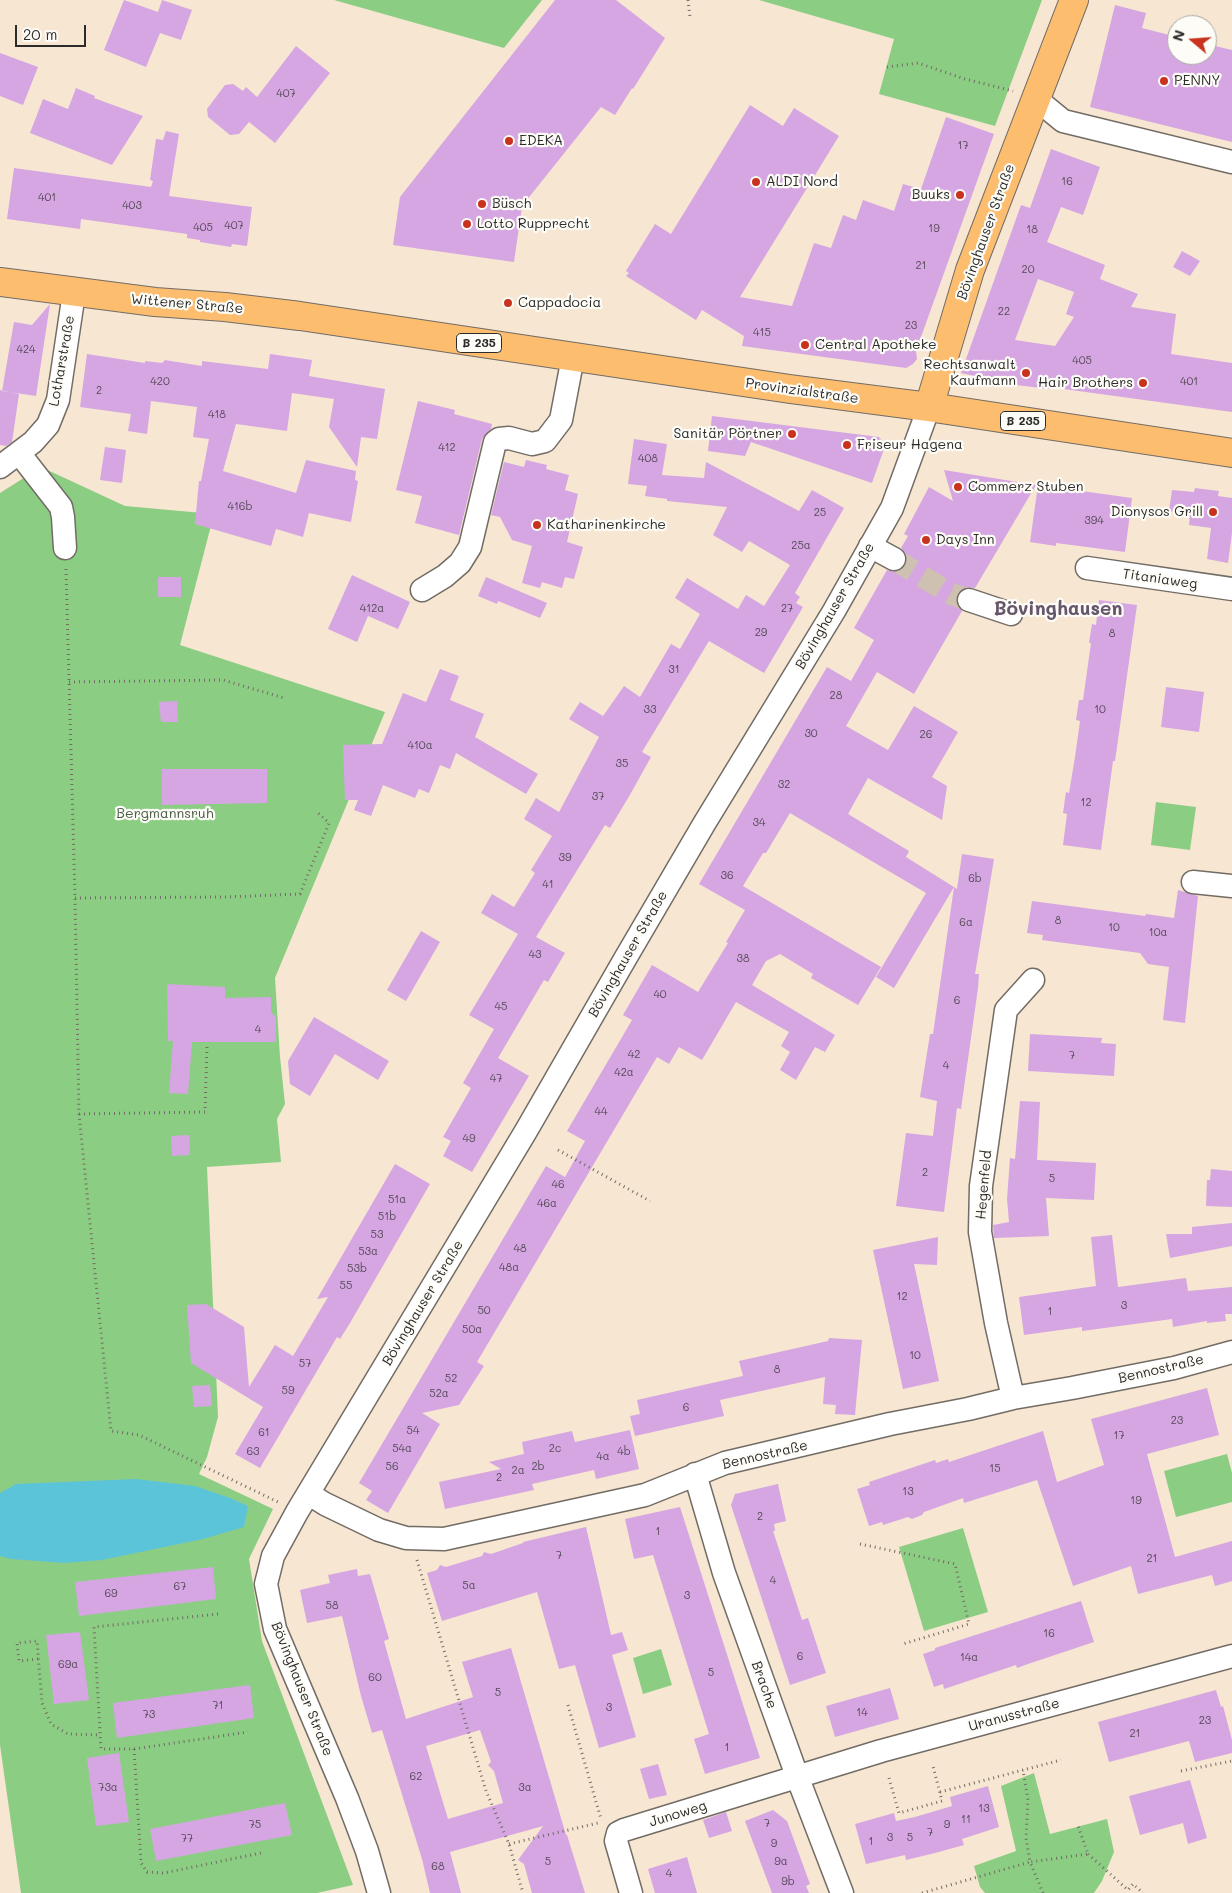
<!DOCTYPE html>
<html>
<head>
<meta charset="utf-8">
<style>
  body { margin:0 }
  #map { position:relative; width:1232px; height:1893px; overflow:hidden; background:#f7e6d2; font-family:Mali,sans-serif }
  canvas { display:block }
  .north { position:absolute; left:1167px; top:15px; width:50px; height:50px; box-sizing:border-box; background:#fdfcf7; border:1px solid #a9a8a5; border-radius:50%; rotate:288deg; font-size:14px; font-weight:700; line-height:20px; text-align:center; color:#2b2b2b }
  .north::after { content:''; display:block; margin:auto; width:18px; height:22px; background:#c8321e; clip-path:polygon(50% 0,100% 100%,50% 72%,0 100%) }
  .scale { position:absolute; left:15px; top:25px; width:71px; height:22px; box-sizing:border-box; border:2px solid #2b2b2b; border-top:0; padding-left:6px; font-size:15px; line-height:18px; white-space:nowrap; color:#2b2b2b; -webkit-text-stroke:4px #fdfcf7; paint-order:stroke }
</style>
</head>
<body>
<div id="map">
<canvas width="1232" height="1893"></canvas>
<div class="north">N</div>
<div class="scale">20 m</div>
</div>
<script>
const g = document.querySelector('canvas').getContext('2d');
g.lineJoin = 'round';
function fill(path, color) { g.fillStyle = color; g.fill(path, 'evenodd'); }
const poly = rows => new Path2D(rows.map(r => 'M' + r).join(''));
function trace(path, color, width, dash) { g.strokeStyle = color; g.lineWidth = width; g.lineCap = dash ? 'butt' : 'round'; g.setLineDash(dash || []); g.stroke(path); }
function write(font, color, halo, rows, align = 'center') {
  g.font = font + ' Mali,sans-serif'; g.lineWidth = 4.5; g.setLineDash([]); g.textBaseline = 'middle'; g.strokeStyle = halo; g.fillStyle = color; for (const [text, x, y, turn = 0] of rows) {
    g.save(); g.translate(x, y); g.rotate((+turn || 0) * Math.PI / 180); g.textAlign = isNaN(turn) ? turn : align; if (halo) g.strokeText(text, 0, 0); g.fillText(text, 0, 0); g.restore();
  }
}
fill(poly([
  [334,0,542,0,504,48],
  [759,0,1042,0,995,126,879,94,894,39],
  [41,467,125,506,214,514,180,645,385,712,275,978,280,1057,285,1104,277,1119,281,1162,207,1167,218,1417,207,1457,199,1474,273,1509,249,1559,262,1641,353,1885,317,1893,21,1893,0,1745,0,493],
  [1156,802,1196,807,1190,850,1151,845],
  [1227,1454,1232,1473,1232,1502,1176,1517,1164,1471],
  [963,1528,988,1612,924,1631,899,1547],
  [661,1649,672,1685,643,1694,633,1658],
  [1034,1773,1050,1834,1107,1819,1114,1852,1102,1881,1094,1893,985,1893,980,1887,974,1866,1016,1851,1001,1786]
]), '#8ccd84');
fill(poly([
  [136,1479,195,1486,230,1498,248,1506,244,1527,203,1539,102,1560,64,1563,11,1559,0,1556,0,1493,16,1484]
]), '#5cc4d9');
fill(poly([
  [124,0,158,12,162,0,192,10,181,40,160,33,146,67,104,50],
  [555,0,616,0,665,38,633,89,632,88,615,115,601,107,522,206,514,262,393,245,400,197],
  [1115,5,1146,13,1142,28,1177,37,1177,55,1207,55,1207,44,1232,50,1232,142,1090,107],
  [296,46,330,73,275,143,249,122,239,134,230,135,208,117,207,109,225,85,233,84,243,91,246,87,257,97],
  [0,53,38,67,23,105,0,96],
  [76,88,95,96,94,98,143,116,112,165,30,133,43,99,68,109],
  [750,105,783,126,794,108,839,136,740,297,792,306,814,243,831,248,843,215,856,220,863,200,894,211,903,184,921,189,946,117,994,134,921,337,916,351,917,359,913,364,906,368,742,346,744,336,702,310,696,320,626,276,629,273,626,271,655,224,671,234],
  [166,131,179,134,169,196,252,207,247,246,232,244,231,247,200,242,200,240,187,238,187,234,81,219,80,229,7,219,14,168,151,187,153,181,150,180,156,139,163,140],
  [1051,149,1100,167,1083,215,1061,207,1047,242,1105,265,1100,279,1138,294,1131,307,1176,314,1171,354,1232,363,1232,412,1049,387,1049,389,975,380,975,376,961,373,1021,205,1030,208],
  [1038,279,1074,292,1066,314,1074,317,1055,346,1015,340],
  [1182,251,1200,261,1190,276,1173,267],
  [50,304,36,396,2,391,14,322,32,325],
  [87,354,145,363,145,361,162,363,165,360,202,366,202,361,268,369,270,354,312,360,309,376,385,389,377,439,361,437,357,467,329,427,334,399,292,393,287,431,236,424,223,471,296,493,306,460,356,471,355,480,358,481,351,522,309,513,303,537,276,529,271,546,195,524,199,481,201,481,209,439,193,437,197,407,151,401,147,434,128,431,131,414,80,407],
  [0,390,19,394,12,442,6,446,0,445],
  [418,401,455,410,454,414,492,424,491,429,482,439,459,535,415,523,422,496,396,490],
  [712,416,879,437,885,446,872,483,751,442,745,456,708,451],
  [634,439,667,444,662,475,704,478,706,462,799,511,812,490,844,508,795,593,800,597,796,603,803,607,764,673,709,641,642,752,651,757,631,793,610,828,605,825,536,937,565,953,548,982,544,980,498,1058,529,1076,472,1172,443,1156,451,1141,443,1137,471,1088,463,1083,494,1029,469,1015,518,934,481,913,492,894,514,907,535,873,531,870,552,836,524,819,536,798,559,812,599,737,569,719,580,702,603,716,624,686,640,697,671,644,680,649,700,614,675,598,687,578,738,609,746,595,764,606,790,565,749,541,742,552,713,535,727,507,667,501,667,499,645,496,647,486,628,484],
  [105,447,126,450,122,483,100,480],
  [526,460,547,465,546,469,569,475,565,490,578,494,567,542,583,547,574,579,565,577,562,588,542,582,540,588,522,583,532,546,512,540,500,517,491,515,504,462,524,467],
  [944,470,1036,485,975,588,966,587,961,590,957,595,956,603,962,611,914,694,877,672,846,726,888,750,914,706,958,732,932,777,947,786,942,820,868,778,848,814,909,851,906,857,957,889,962,854,994,859,975,974,979,974,978,988,961,1109,957,1108,944,1212,896,1206,906,1133,933,1136,937,1101,920,1097,930,1034,933,1034,954,887,894,988,876,977,926,893,790,813,766,853,763,853,743,886,881,967,858,1005,811,978,813,974,780,954,766,961,752,985,835,1035,825,1052,815,1047,796,1080,780,1070,790,1052,781,1046,789,1032,736,1002,702,1060,679,1047,669,1064,657,1057,477,1362,484,1366,459,1405,422,1413,440,1424,388,1513,366,1500,372,1491,359,1483,546,1166,565,1177,585,1141,567,1131,632,1020,623,1015,652,965,698,992,728,943,726,942,745,910,699,884,827,667,851,681,874,640,854,628,887,570,894,572,900,570,906,565,907,558,905,553,901,548,908,536,904,534,929,487,953,501],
  [1038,485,1132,498,1125,552,1056,543,1056,546,1030,542],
  [1195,488,1219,491,1218,496,1232,498,1232,533,1228,563,1207,559,1211,528,1189,525,1190,515,1169,511,1172,490,1194,492],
  [352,575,410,602,398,629,368,616,357,642,328,629],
  [158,577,181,577,181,597,158,597],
  [486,577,547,603,540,618,498,601,497,604,478,596],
  [1099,600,1137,605,1115,761,1113,761,1101,850,1063,845,1067,814,1063,813,1066,792,1069,793,1075,757,1080,721,1076,720,1079,700,1083,700,1091,643,1089,643,1092,624,1096,625],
  [440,669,459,676,450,700,484,714,475,737,538,774,526,794,456,753,450,769,440,765,429,793,419,789,415,798,383,785,371,816,354,810,358,800,345,800,343,745,382,744,403,693,426,702],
  [1166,687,1204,692,1199,732,1161,727],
  [177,701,178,722,161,722,159,702],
  [162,769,267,769,267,803,162,805],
  [1178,890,1198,896,1185,1023,1163,1020,1169,967,1148,964,1140,953,1042,940,1043,935,1027,933,1032,901,1145,916,1146,914,1174,918],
  [421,931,440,942,406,1001,387,990],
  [167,984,225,987,225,998,271,997,271,1012,276,1017,276,1042,192,1042,188,1094,169,1093,173,1041,168,1041],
  [314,1017,389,1061,378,1080,335,1054,310,1096,290,1084,288,1061],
  [1030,1034,1102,1038,1101,1043,1116,1044,1114,1076,1028,1071],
  [1020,1101,1040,1102,1037,1160,1096,1163,1094,1200,1046,1198,1049,1236,994,1238,993,1225,1009,1222,1007,1199,1010,1158,1015,1159],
  [189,1135,190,1155,172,1156,171,1136],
  [395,1164,430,1184,350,1323,340,1339,337,1337,260,1468,235,1454,263,1407,191,1363,187,1305,206,1304,244,1327,249,1387,275,1345,293,1356,328,1297,317,1299],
  [1211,1169,1232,1171,1232,1207,1206,1206,1207,1180,1210,1180],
  [1232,1223,1232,1246,1170,1258,1166,1234,1192,1234,1192,1227],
  [1112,1235,1118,1287,1186,1278,1188,1291,1232,1287,1232,1314,1225,1314,1226,1321,1207,1323,1207,1321,1173,1327,1172,1319,1082,1331,1082,1327,1024,1335,1019,1297,1096,1286,1091,1237],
  [938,1237,937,1265,914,1264,939,1381,903,1389,873,1250],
  [829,1338,862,1340,855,1415,835,1414,836,1405,823,1404,825,1377,720,1400,724,1416,635,1436,630,1416,640,1414,637,1400,743,1376,739,1361,828,1341],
  [210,1385,212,1406,194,1407,192,1386],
  [1207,1388,1219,1435,1147,1454,1175,1557,1232,1541,1232,1581,1215,1586,1212,1575,1138,1594,1131,1566,1073,1586,1037,1480,964,1503,963,1498,924,1512,922,1515,912,1519,908,1517,883,1525,882,1522,869,1526,857,1489,870,1485,869,1482,935,1460,936,1463,948,1459,949,1462,1043,1431,1057,1482,1104,1465,1091,1419],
  [630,1430,639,1469,596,1479,594,1470,532,1484,534,1490,445,1509,439,1482,501,1469,489,1462,524,1454,522,1442,572,1431,575,1442],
  [778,1484,786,1521,774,1524,775,1531,773,1531,802,1620,808,1618,826,1673,790,1685,731,1505,735,1494],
  [680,1507,760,1758,705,1774,694,1739,709,1734,653,1555,634,1559,625,1519],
  [586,1527,611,1635,622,1632,628,1650,612,1655,636,1737,599,1748,575,1665,559,1669,537,1592,442,1621,427,1573,437,1570,440,1565,446,1567,482,1556,484,1552,491,1554,523,1543,523,1542],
  [213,1567,216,1599,79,1616,75,1582],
  [357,1569,358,1576,370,1574,389,1639,384,1641,406,1719,473,1697,462,1662,511,1648,566,1835,567,1835,585,1893,532,1893,524,1864,518,1860,543,1826,450,1852,461,1893,430,1893,422,1859,382,1730,372,1733,361,1696,342,1616,307,1623,300,1590,330,1583,328,1575],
  [480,1730,491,1762,488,1765,494,1771,503,1803,448,1819,426,1746],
  [1081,1601,1094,1642,1028,1664,1017,1668,1016,1665,944,1689,943,1684,934,1687,923,1654,935,1650,935,1648],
  [80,1632,89,1700,54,1704,46,1635],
  [250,1685,254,1718,117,1738,113,1703],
  [890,1688,899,1719,835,1737,826,1706],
  [1216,1690,1221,1707,1223,1706,1232,1740,1232,1753,1195,1762,1189,1741,1109,1762,1098,1722],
  [119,1753,129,1822,96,1826,87,1758],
  [658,1764,667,1795,649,1799,640,1769],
  [1190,1780,1207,1838,1188,1844,1183,1823,1140,1835,1129,1796],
  [988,1786,999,1827,962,1839,964,1845,935,1853,906,1860,905,1855,866,1864,855,1824,894,1813,896,1821,915,1817,952,1806,950,1797],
  [285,1803,292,1835,156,1861,150,1829],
  [773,1810,787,1821,810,1884,806,1886,809,1893,772,1893,745,1821],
  [726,1812,732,1831,709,1838,703,1820],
  [687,1857,697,1893,655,1893,648,1869]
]), '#d5a6e2');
trace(poly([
  [894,559,951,594,969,600]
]), '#cec1b1', 22, [22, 11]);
const minor = poly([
  [1035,98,1063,121,1232,162],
  [19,453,61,507,63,517,65,548],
  [0,467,33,442,48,425,58,400,74,293],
  [870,546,894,559],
  [1087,568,1232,589],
  [422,590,445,576,460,563,470,547,495,442,499,439,509,438,532,444,545,441,561,420,573,357],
  [969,600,1011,614],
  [1193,882,1232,886],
  [1013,1398,996,1323,980,1232,981,1186,1006,1010,1033,980],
  [695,1474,724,1573,797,1776,842,1893],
  [309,1494,325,1504,379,1530,406,1538,444,1539,645,1495,725,1463,890,1424,968,1409,1013,1398,1072,1388,1174,1368,1232,1352],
  [379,1893,367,1851,347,1798,275,1629,266,1584,273,1556,297,1512,526,1131,625,959,704,824,834,611,892,508,929,407],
  [631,1893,616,1841,618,1833,624,1830,881,1751,1232,1656]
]);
const major = poly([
  [0,282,155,302,225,307,300,316,790,389,929,407,1232,453],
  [929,407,970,270,1074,0]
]);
trace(minor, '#726c65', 25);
trace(major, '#726c65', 30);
trace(poly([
  [688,0,690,17],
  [887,67,918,63,965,79,1013,91],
  [66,569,75,898,79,1114,111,1431,139,1435,278,1502],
  [69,682,223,680,284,698],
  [75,898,225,897,300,894,329,823,318,813],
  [79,1114,205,1112,207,1046],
  [558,1150,650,1201],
  [860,1544,955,1564,969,1624,903,1644],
  [417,1560,486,1791,509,1844,523,1893],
  [218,1614,94,1627,101,1749,134,1749,248,1732],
  [38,1659,19,1661,17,1643,37,1641,42,1703,51,1724,68,1734,100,1735],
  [568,1705,601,1819],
  [134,1749,141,1863,147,1872,164,1873,261,1853],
  [1181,1771,1232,1761],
  [889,1778,899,1813,942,1801,933,1766],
  [940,1792,1061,1760],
  [509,1844,598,1823],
  [1088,1854,1128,1890,1133,1884,1143,1893],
  [922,1893,1030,1862,1026,1838,1028,1800,1023,1770],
  [1043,1893,1030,1862,1088,1854,1077,1823]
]), '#726c65', 3, [1, 4]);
trace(minor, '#fff', 22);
trace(major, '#fcbd6f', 28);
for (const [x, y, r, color] of [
  [1164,81,5,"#c8321e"],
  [509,141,5,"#c8321e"],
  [756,182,5,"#c8321e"],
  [960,195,5,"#c8321e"],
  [482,204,5,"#c8321e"],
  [467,224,5,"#c8321e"],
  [508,303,5,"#c8321e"],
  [805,345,5,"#c8321e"],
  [1026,373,5,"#c8321e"],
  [1143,383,5,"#c8321e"],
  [792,434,5,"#c8321e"],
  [847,445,5,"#c8321e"],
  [958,487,5,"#c8321e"],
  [1213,512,5,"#c8321e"],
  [537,525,5,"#c8321e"],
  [926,540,5,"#c8321e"]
]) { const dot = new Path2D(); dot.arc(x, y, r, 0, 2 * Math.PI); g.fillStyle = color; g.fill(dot); trace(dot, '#fdfcf7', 2); }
write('11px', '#564a59', null, [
  ["407",286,94],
  ["17",963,146],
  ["16",1067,182],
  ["401",47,198],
  ["403",132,206],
  ["407",234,226],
  ["405",203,228],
  ["19",934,229],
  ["18",1032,230],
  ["21",921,266],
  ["20",1028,270],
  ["22",1004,312],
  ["23",911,326],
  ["415",762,333],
  ["424",26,350],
  ["405",1082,361],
  ["420",160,382],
  ["401",1189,382],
  ["2",99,391],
  ["418",217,415],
  ["412",447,448],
  ["408",648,459],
  ["416b",240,507],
  ["25",820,513],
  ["394",1094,521],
  ["25a",801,546],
  ["412a",372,609],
  ["27",787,609],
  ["29",761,633],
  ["8",1112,634],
  ["31",674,670],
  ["28",836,696],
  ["33",650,710],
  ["10",1100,710],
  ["30",811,734],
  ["26",926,735],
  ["410a",420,746],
  ["35",622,764],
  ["32",784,785],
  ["37",598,797],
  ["12",1086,803],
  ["34",759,823],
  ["39",565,858],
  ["36",727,876],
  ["6b",975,879],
  ["41",548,885],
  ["8",1058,921],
  ["6a",966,923],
  ["10",1114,928],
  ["10a",1158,933],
  ["43",535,955],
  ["38",743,959],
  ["40",660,995],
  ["6",957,1001],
  ["45",501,1007],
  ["4",258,1030],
  ["42",634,1055],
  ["7",1072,1056],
  ["4",946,1066],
  ["42a",624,1073],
  ["47",496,1079],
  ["44",601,1112],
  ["49",469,1139],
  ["2",925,1173],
  ["5",1052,1179],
  ["46",558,1185],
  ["51a",397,1200],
  ["46a",547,1204],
  ["51b",387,1217],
  ["53",377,1235],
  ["48",520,1249],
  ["53a",368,1252],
  ["48a",509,1268],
  ["53b",357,1269],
  ["55",346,1286],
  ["12",902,1297],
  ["3",1124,1306],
  ["50",484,1311],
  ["1",1050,1312],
  ["50a",472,1330],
  ["10",915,1356],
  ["57",305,1364],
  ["8",777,1370],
  ["52",451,1379],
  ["59",288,1391],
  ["52a",439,1394],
  ["6",686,1408],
  ["23",1177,1421],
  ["54",413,1431],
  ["61",264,1433],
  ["17",1119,1436],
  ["54a",402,1449],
  ["2c",555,1449],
  ["63",253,1452],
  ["4b",624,1452],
  ["4a",603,1457],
  ["56",392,1467],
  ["2b",538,1467],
  ["15",995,1469],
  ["2a",518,1471],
  ["2",499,1478],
  ["13",908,1492],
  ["19",1136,1501],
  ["2",760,1517],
  ["1",658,1532],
  ["7",559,1556],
  ["21",1152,1559],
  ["4",773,1581],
  ["5a",469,1586],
  ["67",180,1587],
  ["69",111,1594],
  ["3",687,1596],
  ["58",332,1606],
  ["16",1049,1634],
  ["6",800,1657],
  ["14a",969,1658],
  ["69a",68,1665],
  ["5",711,1673],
  ["60",375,1678],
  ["5",498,1693],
  ["71",218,1706],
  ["3",609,1708],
  ["14",862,1713],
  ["73",149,1715],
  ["23",1205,1721],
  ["21",1135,1734],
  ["1",727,1748],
  ["62",416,1777],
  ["73a",108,1788],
  ["3a",525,1788],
  ["13",984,1809],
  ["11",966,1820],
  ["7",767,1824],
  ["75",255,1825],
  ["9",947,1825],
  ["7",930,1833],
  ["3",890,1838],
  ["5",910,1838],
  ["77",187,1839],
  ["1",871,1842],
  ["9",774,1844],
  ["5",548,1862],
  ["9a",781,1862],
  ["68",438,1867],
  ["4",669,1874],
  ["9b",788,1882]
]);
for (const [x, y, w] of [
  [479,343,45],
  [1023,421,45]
]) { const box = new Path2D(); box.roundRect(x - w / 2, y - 9.5, w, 19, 4); g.fillStyle = '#fdfcf7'; g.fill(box); trace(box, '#2b2b2b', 1); }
write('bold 12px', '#2b2b2b', null, [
  ["B 235",479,343],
  ["B 235",1023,421]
]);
write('14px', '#2b2b2b', '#fdfcf7', [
  ["PENNY",1174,81],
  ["EDEKA",519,141],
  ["ALDI Nord",766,182],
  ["Buuks",950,195,"right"],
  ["Büsch",492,204],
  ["Lotto Rupprecht",477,224],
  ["Cappadocia",518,303],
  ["Central Apotheke",815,345],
  ["Rechtsanwalt",1016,365,"right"],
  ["Kaufmann",1016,381,"right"],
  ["Hair Brothers",1133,383,"right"],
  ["Sanitär Pörtner",782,434,"right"],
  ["Friseur Hagena",857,445],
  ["Commerz Stuben",968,487],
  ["Dionysos Grill",1203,512,"right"],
  ["Katharinenkirche",547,525],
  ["Days Inn",936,540]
], 'left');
write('14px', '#2b2b2b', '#fdfcf7', [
  ["Bövinghauser Straße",986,232,-70],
  ["Wittener Straße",187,304,5],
  ["Lotharstraße",62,361,-80],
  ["Provinzialstraße",802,391,8],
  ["Titaniaweg",1160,579,8],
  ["Bövinghauser Straße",835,606,-60],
  ["Bövinghauser Straße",628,954,-60],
  ["Hegenfeld",984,1185,-85],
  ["Bövinghauser Straße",423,1303,-59],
  ["Bennostraße",1161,1369,-13],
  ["Bennostraße",765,1455,-13],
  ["Brache",764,1685,70],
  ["Bövinghauser Straße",302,1689,68],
  ["Uranusstraße",1014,1715,-15],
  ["Junoweg",678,1814,-17]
]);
write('14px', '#485c46', '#fdfcf7', [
  ["Bergmannsruh",165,814]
]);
write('bold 19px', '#66566b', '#fdfcf7', [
  ["Bövinghausen",1058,609]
]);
</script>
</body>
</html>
